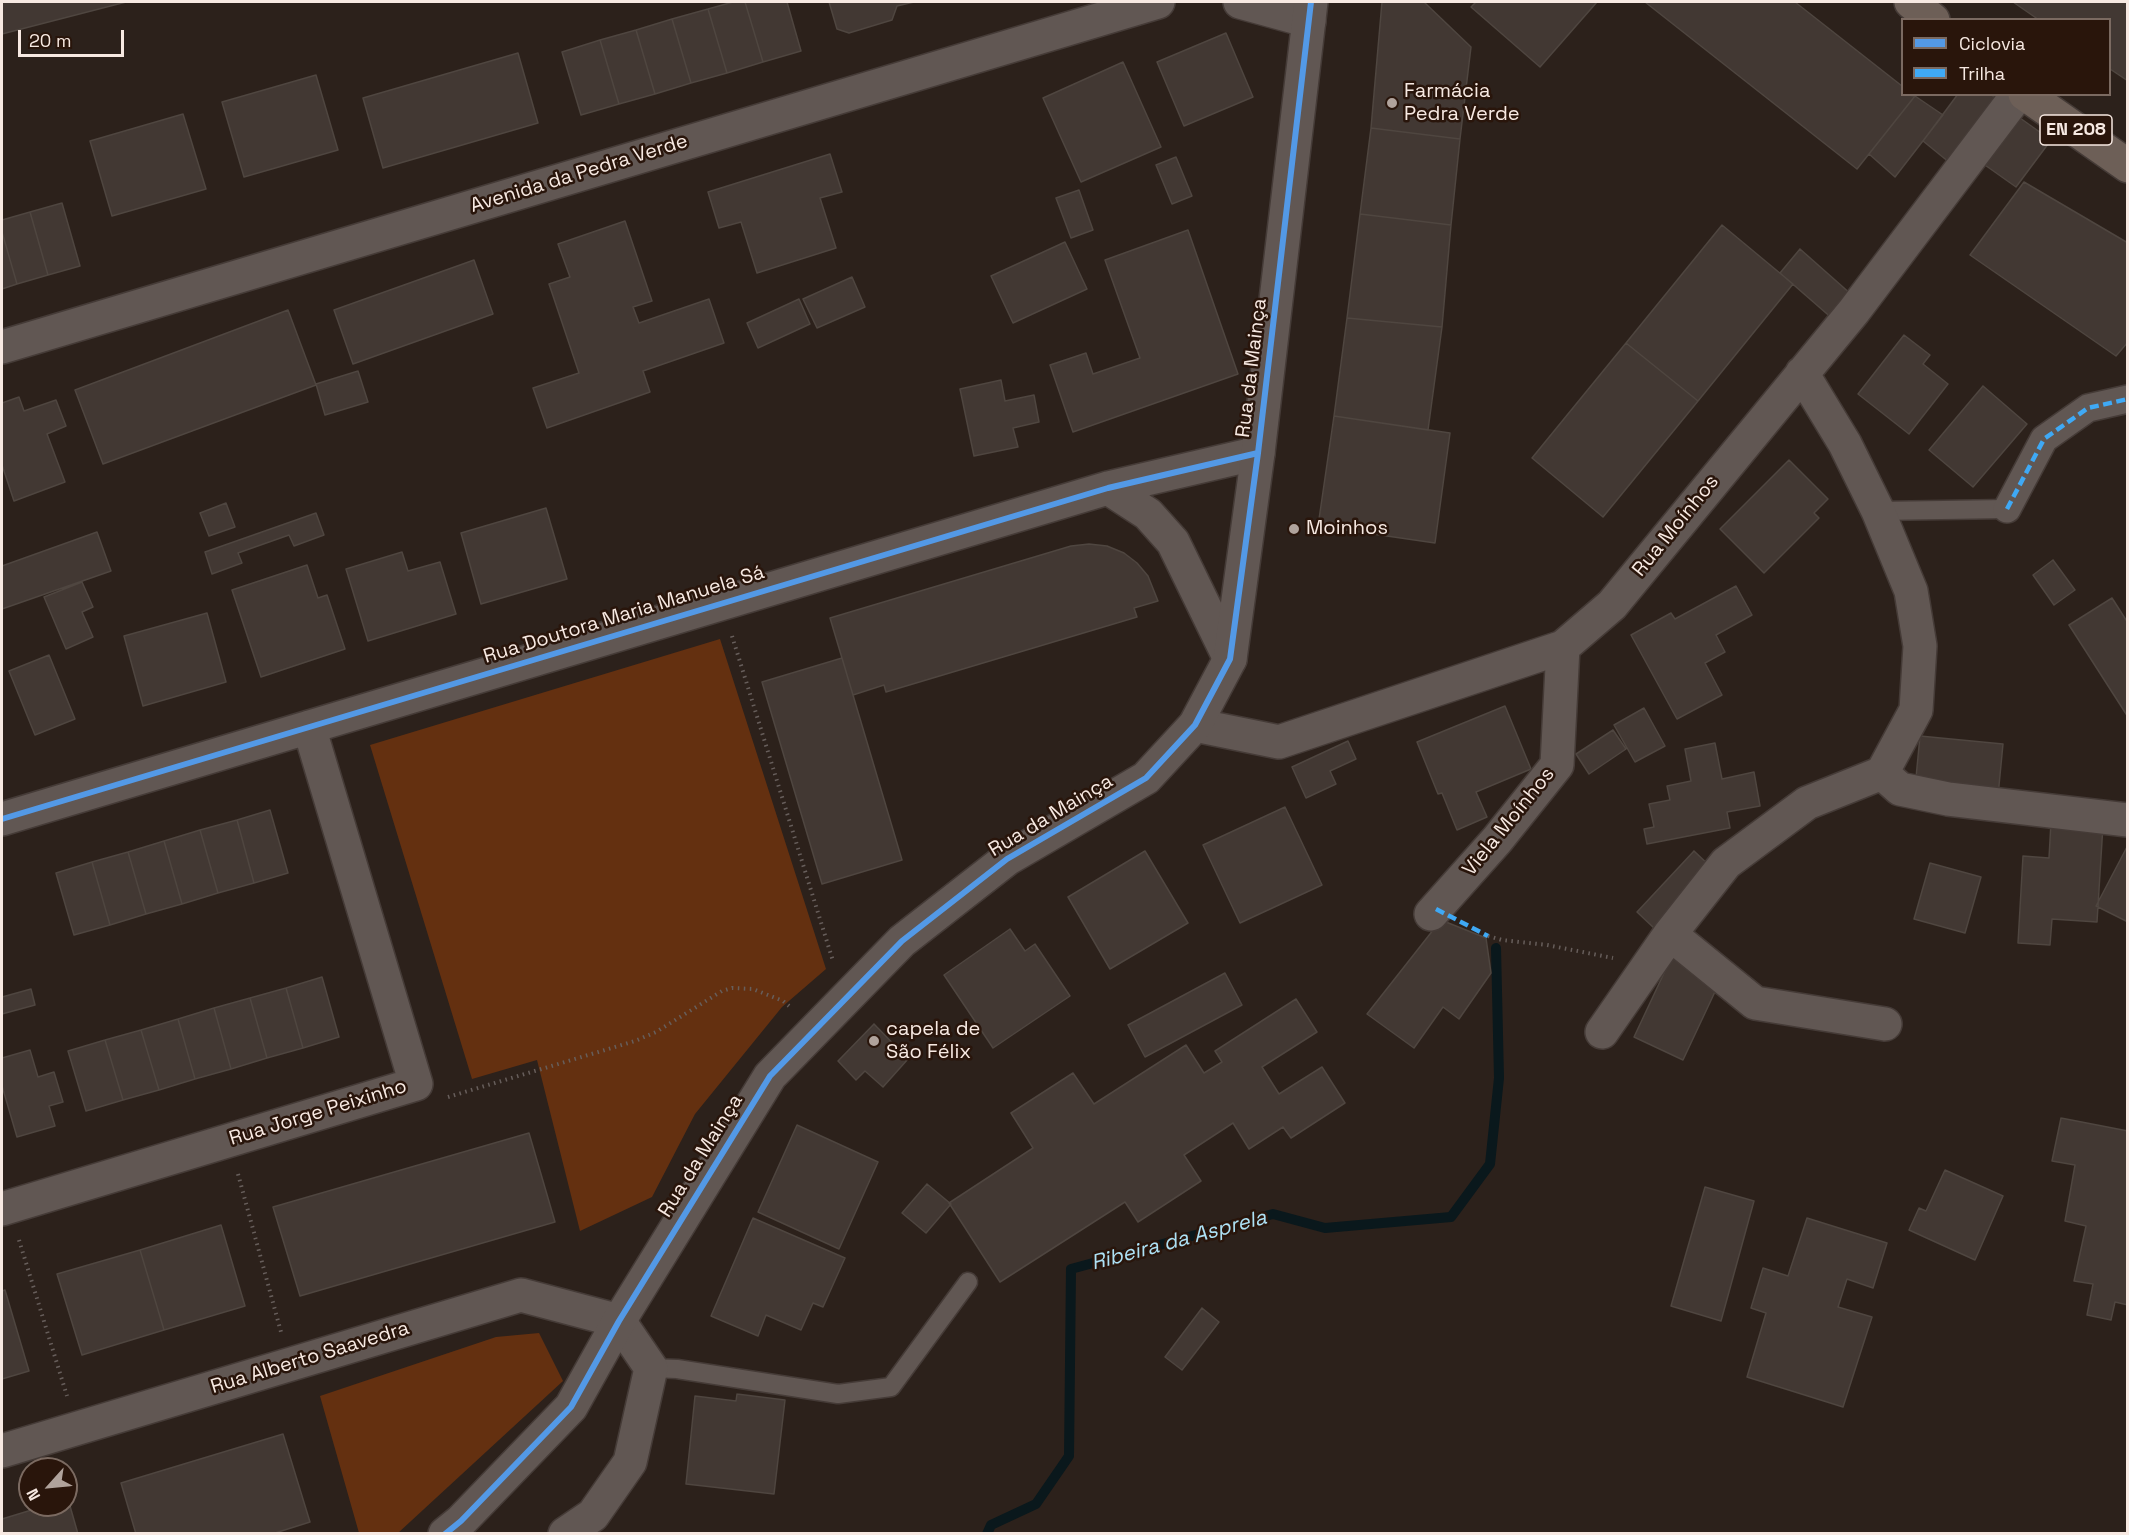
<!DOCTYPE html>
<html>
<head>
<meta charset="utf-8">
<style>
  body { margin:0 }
  #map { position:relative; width:2129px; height:1535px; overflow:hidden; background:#2c211b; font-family:"Space Grotesk",sans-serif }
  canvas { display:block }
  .frame { position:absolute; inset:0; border:3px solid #f7e9e2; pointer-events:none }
  .legend { position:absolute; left:1901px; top:18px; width:210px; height:78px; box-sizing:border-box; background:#29150b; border:2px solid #7b6a61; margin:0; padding:8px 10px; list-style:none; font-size:18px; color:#f7e9e2 }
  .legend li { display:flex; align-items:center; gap:12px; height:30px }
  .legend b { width:30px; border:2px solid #7b6a61 }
  .north { position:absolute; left:18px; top:1457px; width:60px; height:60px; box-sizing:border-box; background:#29150b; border:2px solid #7b6a61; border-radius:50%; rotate:243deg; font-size:16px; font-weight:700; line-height:24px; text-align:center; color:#f7e9e2 }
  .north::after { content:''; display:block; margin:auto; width:21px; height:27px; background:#b0a39c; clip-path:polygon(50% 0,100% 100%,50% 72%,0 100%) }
  .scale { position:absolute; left:18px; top:30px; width:106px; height:27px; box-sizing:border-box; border:3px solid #f7e9e2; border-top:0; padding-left:8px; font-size:18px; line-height:21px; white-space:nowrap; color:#f7e9e2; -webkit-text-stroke:4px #29150b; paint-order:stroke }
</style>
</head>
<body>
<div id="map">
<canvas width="2129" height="1535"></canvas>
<div class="frame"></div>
<ul class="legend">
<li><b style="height:8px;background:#5399e6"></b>Ciclovia</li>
<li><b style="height:8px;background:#3fa9f5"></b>Trilha</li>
</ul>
<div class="north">N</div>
<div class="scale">20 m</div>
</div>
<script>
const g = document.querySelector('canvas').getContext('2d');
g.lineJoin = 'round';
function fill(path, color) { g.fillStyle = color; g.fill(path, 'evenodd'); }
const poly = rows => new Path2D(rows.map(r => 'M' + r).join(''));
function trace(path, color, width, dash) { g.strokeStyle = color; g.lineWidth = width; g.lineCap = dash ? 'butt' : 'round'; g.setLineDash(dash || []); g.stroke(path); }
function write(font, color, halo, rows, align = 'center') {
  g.font = font + ' "Space Grotesk",sans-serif'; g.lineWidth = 5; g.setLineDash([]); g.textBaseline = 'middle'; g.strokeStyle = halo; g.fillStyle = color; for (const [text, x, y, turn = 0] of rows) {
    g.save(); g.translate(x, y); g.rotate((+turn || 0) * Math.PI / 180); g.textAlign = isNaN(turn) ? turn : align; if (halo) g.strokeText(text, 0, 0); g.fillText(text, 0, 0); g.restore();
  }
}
fill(poly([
  [720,639,826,969,782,1007,695,1114,652,1197,580,1231,537,1060,472,1079,370,745],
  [539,1333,563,1381,398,1533,359,1533,320,1396,496,1337]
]), '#643010');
trace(poly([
  [987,1534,991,1525,1036,1504,1069,1456,1071,1269,1273,1214,1325,1228,1451,1217,1490,1164,1499,1078,1496,948]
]), '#0a181c', 10);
const building = poly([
  [2,2,126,2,2,34,2,2],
  [733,2,745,2,763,62,727,73,708,9,733,2],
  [745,2,787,2,801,51,763,62,745,2],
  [829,2,914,2,897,6,892,20,849,33,837,29,829,2],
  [1382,2,1424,2,1471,47,1460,139,1371,128,1382,2],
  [1476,2,1597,2,1540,67,1471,7,1476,2],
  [1645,2,1795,2,1902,86,1902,94,1915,96,1857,169,1645,2],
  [2013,2,2128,2,2128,81,2110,69,2110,20,2039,20,2013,2],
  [708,9,727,73,691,83,672,19,708,9],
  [672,19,691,83,655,94,636,30,672,19],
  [636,30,655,94,619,104,600,40,636,30],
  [1226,33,1253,97,1184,126,1157,62,1226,33],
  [600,40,619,104,581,115,562,52,600,40],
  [518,53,538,123,383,168,363,98,518,53],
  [1123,62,1161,147,1081,182,1043,98,1123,62],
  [316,75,338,150,244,177,222,102,316,75],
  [1958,94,1991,94,1996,99,1950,163,1923,141,1958,94],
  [1915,96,1943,115,1895,177,1869,154,1915,96],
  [2013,113,2051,140,2016,187,1975,158,2013,113],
  [183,114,206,189,112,216,90,141,183,114],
  [1371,128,1460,139,1451,225,1360,214,1371,128],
  [830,154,842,192,820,198,836,248,757,273,741,222,719,228,708,192,830,154],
  [1176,157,1192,196,1172,204,1156,165,1176,157],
  [2024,182,2128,243,2128,342,2116,356,1970,255,2024,182],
  [1079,190,1093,230,1071,238,1056,198,1079,190],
  [62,203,80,266,48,275,30,212,62,203],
  [30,212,48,275,17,284,2,232,2,220,30,212],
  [1360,214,1451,225,1442,327,1347,318,1360,214],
  [625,221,652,301,633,307,639,323,709,299,724,343,643,371,650,392,547,428,533,388,579,373,549,284,570,277,558,244,625,221],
  [1722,225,1793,284,1698,401,1626,343,1722,225],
  [1188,230,1238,374,1073,432,1050,365,1086,353,1093,374,1140,358,1105,260,1188,230],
  [2,232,17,284,2,289,2,232],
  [1065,242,1087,289,1013,323,991,276,1065,242],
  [1800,249,1852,295,1834,320,1780,273,1800,249],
  [474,260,493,314,353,364,334,310,474,260],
  [852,277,865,307,817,328,803,299,852,277],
  [799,299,810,324,758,348,747,323,799,299],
  [288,310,316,385,103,464,75,390,288,310],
  [1347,318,1442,327,1428,430,1334,416,1347,318],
  [1904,335,1930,355,1923,364,1948,384,1909,434,1858,394,1904,335],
  [1626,343,1698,401,1603,517,1532,458,1626,343],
  [358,371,368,402,325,415,316,384,358,371],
  [1001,380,1005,401,1034,395,1039,422,1013,428,1018,447,974,456,960,389,1001,380],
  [1983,386,2027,424,1973,487,1929,450,1983,386],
  [19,397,24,411,56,400,66,426,47,434,65,482,14,501,2,465,2,403,19,397],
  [1334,416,1450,433,1435,543,1318,526,1334,416],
  [1789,460,1828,499,1814,513,1819,518,1764,573,1720,529,1789,460],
  [226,503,235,527,209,536,200,513,226,503],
  [546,508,567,579,481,604,461,533,546,508],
  [316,513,324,535,294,546,289,535,238,553,242,563,212,574,205,552,316,513],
  [97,532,111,571,2,609,2,566,97,532],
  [1089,544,1107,546,1124,553,1137,563,1148,576,1158,601,1134,608,1137,617,886,692,884,685,853,695,830,618,1071,546,1089,544],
  [402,552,408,571,440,562,456,614,368,641,346,569,402,552],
  [2053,560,2075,590,2054,605,2033,575,2053,560],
  [307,565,318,598,327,595,345,649,261,677,232,590,307,565],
  [82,582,93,607,82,612,93,637,66,649,44,597,82,582],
  [1736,586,1752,615,1716,635,1725,652,1705,663,1722,695,1677,719,1631,635,1671,613,1675,619,1736,586],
  [2112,598,2128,623,2128,717,2069,625,2112,598],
  [207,613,226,682,143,706,124,636,207,613],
  [49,655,75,719,35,735,9,671,49,655],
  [842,658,902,860,822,884,762,682,842,658],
  [1505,706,1531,769,1476,792,1487,817,1457,830,1442,793,1438,794,1417,742,1505,706],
  [1644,708,1665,746,1635,762,1614,725,1644,708],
  [1613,730,1626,749,1589,774,1576,754,1613,730],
  [1920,736,2003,744,1998,796,1915,788,1920,736],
  [1348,741,1356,759,1330,771,1336,784,1306,798,1292,767,1348,741],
  [1715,743,1722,779,1754,772,1760,806,1727,812,1730,828,1647,844,1644,829,1654,827,1649,804,1670,800,1667,786,1691,781,1685,749,1715,743],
  [1285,807,1322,885,1240,923,1203,845,1285,807],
  [270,810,288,873,254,883,237,820,270,810],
  [237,820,254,883,218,893,200,830,237,820],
  [2051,822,2103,825,2097,922,2052,919,2050,945,2018,943,2023,856,2049,858,2051,822],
  [200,830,218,893,182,904,164,841,200,830],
  [164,841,182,904,146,914,128,852,164,841],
  [2128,845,2128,922,2096,906,2128,845],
  [1145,851,1188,923,1110,969,1068,897,1145,851],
  [1694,851,1712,868,1655,929,1637,912,1694,851],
  [128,852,146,914,110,925,92,862,128,852],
  [92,862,110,925,74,935,56,873,92,862],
  [1930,863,1981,877,1965,933,1914,919,1930,863],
  [1441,920,1486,938,1491,973,1459,1019,1443,1007,1414,1048,1367,1014,1441,920],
  [1010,929,1025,951,1035,944,1070,996,993,1048,944,975,1010,929],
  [1672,956,1721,979,1683,1060,1634,1037,1672,956],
  [1225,973,1242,1005,1145,1057,1128,1025,1225,973],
  [322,977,339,1037,303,1048,286,988,322,977],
  [286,988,303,1048,267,1058,250,998,286,988],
  [31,989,35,1005,2,1014,2,997,31,989],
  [250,998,267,1058,231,1069,214,1008,250,998],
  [1296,999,1317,1032,1262,1067,1279,1094,1322,1067,1345,1103,1291,1138,1283,1127,1249,1149,1233,1123,1184,1155,1201,1181,1138,1222,1125,1202,1000,1282,949,1203,1033,1148,1011,1113,1073,1073,1094,1104,1186,1045,1204,1073,1222,1062,1215,1051,1296,999],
  [214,1008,231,1069,195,1079,178,1019,214,1008],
  [178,1019,195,1079,159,1090,141,1030,178,1019],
  [874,1024,908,1059,883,1087,865,1071,856,1080,838,1061,874,1024],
  [141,1030,159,1090,123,1100,105,1040,141,1030],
  [105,1040,123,1100,86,1111,68,1051,105,1040],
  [30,1050,38,1077,54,1072,63,1102,49,1106,55,1126,17,1137,2,1086,2,1058,30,1050],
  [2061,1118,2128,1131,2128,1305,2115,1302,2111,1320,2087,1315,2093,1284,2074,1281,2086,1226,2065,1221,2075,1165,2052,1161,2061,1118],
  [797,1125,878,1162,839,1249,758,1212,797,1125],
  [529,1133,555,1222,300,1296,273,1207,529,1133],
  [1945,1170,2003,1196,1975,1260,1909,1230,1919,1208,1926,1211,1945,1170],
  [927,1184,951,1204,926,1233,902,1213,927,1184],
  [1705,1187,1754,1201,1721,1321,1671,1306,1705,1187],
  [753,1218,845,1258,823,1307,813,1303,801,1330,766,1315,758,1336,711,1316,753,1218],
  [1807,1218,1887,1243,1873,1288,1847,1279,1838,1307,1872,1317,1843,1407,1747,1377,1766,1313,1751,1308,1763,1268,1788,1276,1807,1218],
  [221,1225,245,1306,164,1330,140,1250,221,1225],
  [140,1250,164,1330,82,1355,57,1274,140,1250],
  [5,1290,29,1371,2,1379,2,1291,5,1290],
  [1202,1308,1219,1322,1182,1370,1165,1357,1202,1308],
  [737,1394,785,1400,774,1494,686,1484,695,1396,736,1401,737,1394],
  [283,1434,310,1522,272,1534,136,1534,121,1483,283,1434],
  [68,1499,78,1534,2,1534,2,1519,48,1505,66,1505,66,1500,68,1499]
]);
fill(building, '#423833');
trace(building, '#4f4640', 1.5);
const service = poly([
  [1878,511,2007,509],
  [651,1368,677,1369,838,1394,891,1387,968,1282]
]);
const pedestrian = poly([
  [2007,509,2044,439,2088,408,2128,399]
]);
const minor = poly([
  [1240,2,1309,21],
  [2,347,1158,2],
  [1802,373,1845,444,1878,511,1911,591,1920,646,1916,710,1882,773,1807,803,1726,863,1670,934,1755,1003,1885,1024],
  [1108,488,1148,514,1173,542,1230,659],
  [1195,725,1279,742,1563,647,1612,605,1854,311,2018,94],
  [1882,773,1900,789,1948,799,2128,820],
  [2,819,1108,488,1258,453],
  [1431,914,1497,840,1557,765,1563,647],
  [1602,1032,1670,934],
  [2,1209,416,1084,309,727],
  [2,1451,521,1295,619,1321,651,1368,630,1462,593,1515,565,1534]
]);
const tertiary = poly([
  [445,1534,461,1521,571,1407,619,1321,770,1076,902,941,1007,859,1146,778,1195,725,1230,659,1258,453,1311,2]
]);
const primary = poly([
  [1911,2,1933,20],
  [2025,94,2128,166]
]);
trace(service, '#453b37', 21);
trace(pedestrian, '#453b37', 30);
trace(minor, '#453b37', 36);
trace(tertiary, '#453b37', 36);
trace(primary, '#453b37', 36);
trace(poly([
  [732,636,833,961],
  [1488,936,1502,940,1547,945,1613,958],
  [448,1097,635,1041,656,1032,722,991,732,988,753,989,783,1001,789,1006],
  [238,1174,281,1332],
  [19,1240,67,1396]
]), '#675e5b', 4, [1.5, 4.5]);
trace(service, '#615753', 18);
trace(pedestrian, '#615753', 27);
trace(minor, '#615753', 33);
trace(tertiary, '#615753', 33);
trace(primary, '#6d5f57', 33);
trace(poly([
  [2007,509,2044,439,2088,408,2128,399],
  [1436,909,1488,936]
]), '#3fa9f5', 4.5, [9, 4.5]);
trace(poly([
  [2,819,1108,488,1258,453],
  [445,1534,461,1521,571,1407,619,1321,770,1076,902,941,1007,859,1146,778,1195,725,1230,659,1258,453,1311,2]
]), '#5399e6', 6);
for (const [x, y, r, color] of [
  [1392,103,6,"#b0a39c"],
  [1294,529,6,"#b0a39c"],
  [874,1041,6,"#b0a39c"]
]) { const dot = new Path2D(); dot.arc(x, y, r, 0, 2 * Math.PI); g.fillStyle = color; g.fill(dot); trace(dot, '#29150b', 2); }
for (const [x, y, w] of [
  [2076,130,72]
]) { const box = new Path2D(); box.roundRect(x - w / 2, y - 15, w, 30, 4.5); g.fillStyle = '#29150b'; g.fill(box); trace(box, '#f7e9e2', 1.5); }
write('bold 18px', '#f7e9e2', null, [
  ["EN 208",2076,130]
]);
write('20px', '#f7e9e2', '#29150b', [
  ["Farmácia",1404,92],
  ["Pedra Verde",1404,115],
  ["Moinhos",1306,529],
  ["capela de",886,1030],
  ["São Félix",886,1053]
], 'left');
write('20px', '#f7e9e2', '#29150b', [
  ["Avenida da Pedra Verde",579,174,-17],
  ["Rua da Mainça",1252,368,-83],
  ["Rua Moínhos",1676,526,-51],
  ["Rua Doutora Maria Manuela Sá",624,615,-17],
  ["Rua da Mainça",1051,816,-31],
  ["Viela Moínhos",1509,822,-51],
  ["Rua Jorge Peixinho",318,1113,-17],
  ["Rua da Mainça",701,1156,-58],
  ["Rua Alberto Saavedra",310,1358,-17]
]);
write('italic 21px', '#ade1f5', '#29150b', [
  ["Ribeira da Asprela",1179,1241,-15]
]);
</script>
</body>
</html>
